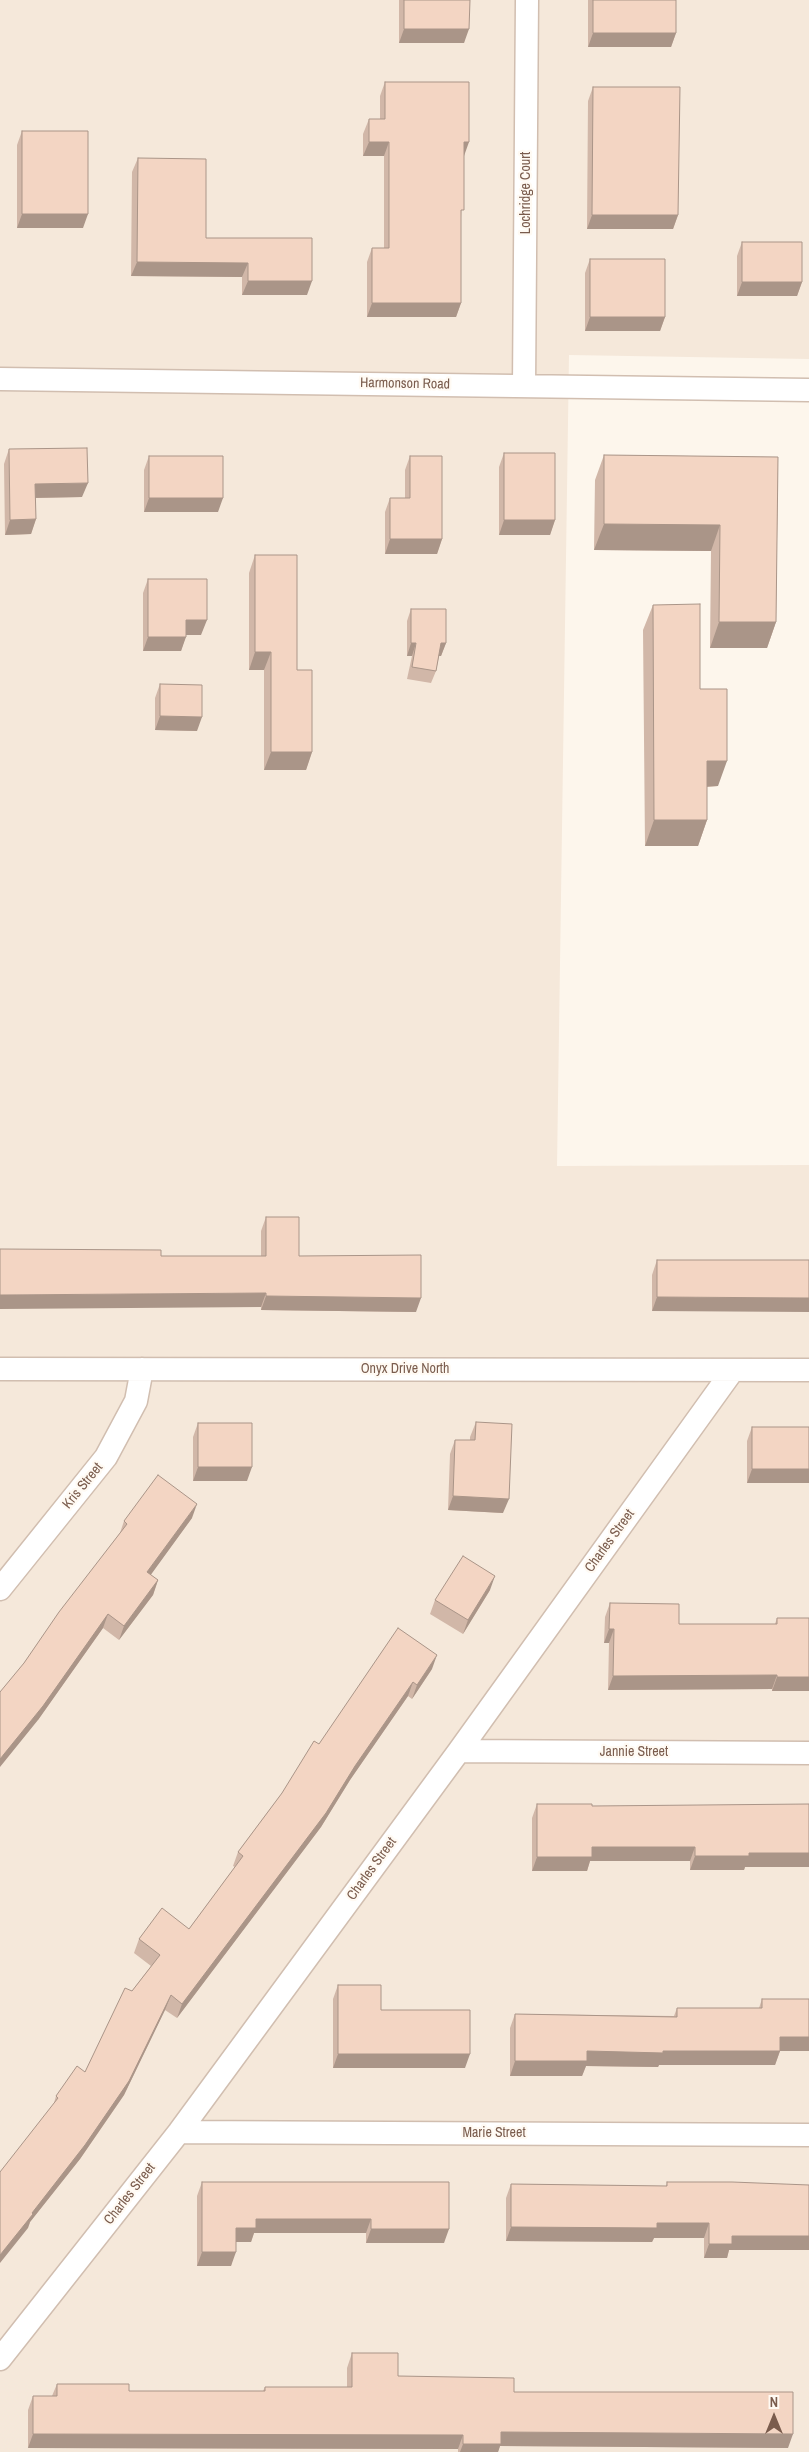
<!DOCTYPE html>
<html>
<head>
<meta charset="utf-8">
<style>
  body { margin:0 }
  #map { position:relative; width:809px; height:2452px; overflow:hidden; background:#fdf6ec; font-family:"Archivo Narrow",sans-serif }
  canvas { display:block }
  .north { position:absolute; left:749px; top:2392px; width:50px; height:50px; -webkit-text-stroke:4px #fffaf3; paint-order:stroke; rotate:0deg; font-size:14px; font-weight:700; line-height:20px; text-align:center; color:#7a5c4d }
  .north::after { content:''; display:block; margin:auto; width:18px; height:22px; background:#7a5c4d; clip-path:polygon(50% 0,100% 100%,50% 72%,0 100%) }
</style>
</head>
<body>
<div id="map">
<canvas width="809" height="2452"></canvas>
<div class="north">N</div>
</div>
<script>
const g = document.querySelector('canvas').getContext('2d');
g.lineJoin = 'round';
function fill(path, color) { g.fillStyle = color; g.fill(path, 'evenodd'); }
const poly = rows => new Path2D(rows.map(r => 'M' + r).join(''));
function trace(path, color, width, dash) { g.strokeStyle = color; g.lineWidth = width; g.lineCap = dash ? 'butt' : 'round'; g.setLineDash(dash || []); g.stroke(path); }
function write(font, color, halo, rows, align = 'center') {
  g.font = font + ' "Archivo Narrow",sans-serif'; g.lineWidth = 4.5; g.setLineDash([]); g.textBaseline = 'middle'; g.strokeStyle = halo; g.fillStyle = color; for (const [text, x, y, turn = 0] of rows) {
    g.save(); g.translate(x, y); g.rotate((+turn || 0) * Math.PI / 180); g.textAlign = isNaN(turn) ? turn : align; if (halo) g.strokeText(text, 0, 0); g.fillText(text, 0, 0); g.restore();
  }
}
fill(poly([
  [0,0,809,0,809,359,569,355,557,1166,809,1165,809,2452,0,2452]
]), '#f5e8da');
const street = poly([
  [0,379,809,390],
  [524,386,527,0],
  [0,1369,809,1370],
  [0,1589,106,1457,136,1401,142,1369],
  [459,1751,809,1753],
  [179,2132,809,2135],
  [0,2359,179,2132,459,1751,733,1370]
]);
trace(street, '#d1beb0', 25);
trace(street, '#fff', 22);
fill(poly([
  [399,0,470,0,464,43,399,43],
  [588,0,676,0,676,33,671,47,588,47],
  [385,82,464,156,461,218,461,303,456,317,367,317,367,262,372,248,384,248,384,156,363,156,363,134,369,119,380,119,380,96],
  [593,87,678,215,673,229,587,229,588,101],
  [22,131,83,228,17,228,17,145],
  [138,158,206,238,307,295,242,295,242,277,131,276,132,172],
  [742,242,802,282,797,296,737,296,737,256],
  [590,259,665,317,660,331,585,331,585,273],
  [9,449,82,497,35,498,36,519,31,534,5,535,4,464],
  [504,453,555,520,550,535,499,535,499,467],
  [604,455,778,457,776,622,767,648,710,648,711,551,594,550,595,480],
  [149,456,218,512,144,512,144,470],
  [410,456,442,539,437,554,385,554,385,512,390,498,405,498,405,470],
  [255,555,297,670,312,752,306,770,264,770,264,670,249,670,249,573],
  [148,579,201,635,186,635,181,651,143,651,143,593],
  [653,605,700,689,718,786,707,787,707,820,698,846,645,846,643,630],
  [411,609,446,643,441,656,439,656,436,671,431,683,407,679,412,656,407,656,407,621],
  [160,684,197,731,155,730,155,698],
  [266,1217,299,1256,416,1312,261,1310,261,1307,161,1256,261,1256,261,1231],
  [657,1260,809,1260,652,1311,652,1275],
  [476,1422,503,1513,448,1510,450,1454,455,1440,470,1440,470,1437],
  [198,1423,247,1481,193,1481,193,1437],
  [752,1427,809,1483,747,1483,747,1441],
  [192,1518,150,1575,158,1580,153,1595,119,1640,103,1628,38,1720,24,1663,120,1533,124,1521],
  [490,1590,463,1634,430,1614,435,1600],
  [610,1603,679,1624,775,1624,777,1618,809,1618,809,1691,772,1691,772,1689,608,1690,609,1643,604,1643,605,1617],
  [432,1669,412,1699,408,1696,350,1780,321,1827,177,2018,165,2010,124,2095,80,2159,30,2222,28,2228,54,2103,56,2096,85,2072,132,1991,151,1966,134,1953,139,1939,189,1929,235,1867,233,1866,238,1852,319,1744],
  [537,1804,592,1806,745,1867,744,1870,690,1870,690,1861,590,1861,587,1871,532,1871,532,1818],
  [338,1985,381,2010,465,2068,333,2068,333,1999],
  [762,1999,809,2051,780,2051,775,2065,659,2065,658,2067,586,2066,582,2076,510,2076,510,2028,515,2014,674,2016,677,2008,759,2008],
  [202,2182,449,2182,444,2243,366,2243,366,2233,254,2233,251,2242,236,2242,231,2266,197,2266,197,2196],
  [667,2182,809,2250,729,2250,727,2258,704,2258,704,2238,654,2238,652,2242,506,2241,506,2198,511,2184,666,2186],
  [352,2353,398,2376,514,2392,788,2448,500,2446,498,2452,458,2452,458,2449,28,2448,28,2410,33,2396,52,2396,57,2384,129,2391,263,2391,265,2387,347,2387,347,2368]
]), '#d1b7a8');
fill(poly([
  [404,29,469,29,464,43,399,43],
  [593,33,676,33,671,47,588,47],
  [369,142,389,142,384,156,363,156],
  [464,142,469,142,464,156],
  [22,214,88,214,83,228,17,228],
  [592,215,678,215,673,229,587,229],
  [137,262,248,263,242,277,131,276],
  [248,281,312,281,307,295,242,295],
  [742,282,802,282,797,296,737,296],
  [372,303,461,303,456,317,367,317],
  [590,317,665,317,660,331,585,331],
  [88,483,82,497,30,498,35,484],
  [149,498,223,498,218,512,144,512],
  [36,519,31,534,5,535,10,520],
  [504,520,555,520,550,535,499,535],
  [604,524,720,525,711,551,594,550],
  [390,539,442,539,437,554,385,554],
  [186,620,207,620,201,635,181,635],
  [719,622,776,622,767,648,710,648],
  [148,637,186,637,181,651,143,651],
  [411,643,416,643,412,656,407,656],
  [441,643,446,643,441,656,436,656],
  [255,652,271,652,264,670,249,670],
  [160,716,202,717,197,731,155,730],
  [271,752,312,752,306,770,264,770],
  [707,761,727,761,718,786,698,787],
  [654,820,707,820,698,846,645,846],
  [266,1293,261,1307,0,1309,0,1295],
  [266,1296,421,1298,416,1312,261,1310],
  [657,1297,809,1298,809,1312,652,1311],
  [198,1467,252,1467,247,1481,193,1481],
  [752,1469,809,1469,809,1483,747,1483],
  [453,1496,509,1499,503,1513,448,1510],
  [197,1504,192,1518,142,1587,147,1572],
  [495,1576,490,1590,463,1634,468,1620],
  [158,1580,153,1595,119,1640,124,1626],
  [108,1614,103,1628,38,1720,0,1767,0,1759],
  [609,1629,614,1629,609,1643,604,1643],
  [437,1655,432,1669,412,1699,417,1685],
  [777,1675,772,1689,608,1690,613,1676],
  [777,1677,809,1677,809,1691,772,1691],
  [413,1682,408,1696,350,1780,321,1827,177,2018,182,2004,355,1766],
  [592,1847,695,1847,690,1861,590,1861,587,1871,532,1871,537,1857],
  [749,1853,809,1853,809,1867,745,1867,744,1870,690,1870,695,1856],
  [171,1995,165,2010,124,2095,80,2159,30,2222,28,2228,0,2263,0,2255,32,2213],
  [780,2037,809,2037,809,2051,780,2051,775,2065,659,2065,658,2067,586,2066,582,2076,510,2076,515,2061,587,2051,663,2051],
  [338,2054,470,2054,465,2068,333,2068],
  [256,2219,371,2219,366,2233,254,2233,251,2242,231,2242,236,2228],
  [657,2223,709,2223,704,2238,654,2238,652,2242,506,2241,511,2227],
  [371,2229,449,2229,444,2243,366,2243],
  [732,2236,809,2236,809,2250,729,2250,727,2258,704,2258,709,2244],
  [202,2252,236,2252,231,2266,197,2266],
  [501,2432,793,2434,788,2448,500,2446,498,2452,460,2452,463,2444],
  [33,2434,463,2435,458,2449,28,2448]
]), '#aa9588');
const building = poly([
  [404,0,470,0,469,29,404,29,404,0],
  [593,0,676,0,676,33,593,33,593,0],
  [385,82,469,82,469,142,464,142,464,210,461,210,461,303,372,303,372,248,389,248,389,142,369,142,369,119,385,119,385,82],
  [593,87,680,87,678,215,592,215,593,87],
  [22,131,88,131,88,214,22,214,22,131],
  [138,158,206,159,206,238,312,238,312,281,248,281,248,263,137,262,138,158],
  [742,242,802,242,802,282,742,282,742,242],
  [590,259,665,259,665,317,590,317,590,259],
  [87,448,88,483,35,484,36,519,10,520,9,449,87,448],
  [504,453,555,453,555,520,504,520,504,453],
  [604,455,778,457,776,622,719,622,720,525,604,524,604,455],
  [149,456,223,456,223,498,149,498,149,456],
  [410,456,442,456,442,539,390,539,390,498,410,498,410,456],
  [255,555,297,555,297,670,312,670,312,752,271,752,271,652,255,652,255,555],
  [148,579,207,579,207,620,186,620,186,637,148,637,148,579],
  [700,604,700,689,727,689,727,761,707,761,707,820,654,820,653,605,700,604],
  [411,609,446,609,446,643,441,643,436,671,412,667,416,643,411,643,411,609],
  [160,684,202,685,202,717,160,716,160,684],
  [266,1217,299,1217,299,1256,421,1255,421,1298,266,1296,266,1293,0,1295,0,1249,161,1250,161,1256,266,1256,266,1217],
  [657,1260,809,1260,809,1298,657,1297,657,1260],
  [476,1422,512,1424,509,1499,453,1496,455,1440,475,1440,476,1422],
  [198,1423,252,1423,252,1467,198,1467,198,1423],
  [752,1427,809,1427,809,1469,752,1469,752,1427],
  [158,1475,197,1504,147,1572,158,1580,124,1626,108,1614,43,1706,0,1759,0,1692,24,1663,59,1612,127,1524,124,1521,158,1475],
  [463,1556,495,1576,468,1620,435,1600,463,1556],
  [610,1603,679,1604,679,1624,777,1624,777,1618,809,1618,809,1677,777,1677,777,1675,613,1676,614,1629,609,1629,610,1603],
  [398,1628,437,1655,417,1685,413,1682,355,1766,326,1813,182,2004,171,1995,129,2081,85,2145,32,2213,33,2214,0,2255,0,2172,58,2098,56,2096,77,2066,85,2072,125,1988,132,1991,160,1955,139,1939,162,1908,189,1929,243,1856,238,1852,282,1793,314,1741,319,1744,398,1628],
  [537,1804,592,1804,592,1806,809,1804,809,1853,749,1853,749,1856,695,1856,695,1847,592,1847,592,1857,537,1857,537,1804],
  [338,1985,381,1985,381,2010,470,2010,470,2054,338,2054,338,1985],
  [762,1999,809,1999,809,2037,780,2037,780,2051,663,2051,663,2053,587,2051,587,2061,515,2061,515,2014,677,2017,677,2008,762,2008,762,1999],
  [202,2182,449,2182,449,2229,371,2229,371,2219,256,2219,256,2228,236,2228,236,2252,202,2252,202,2182],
  [667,2182,732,2182,809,2185,809,2236,732,2236,732,2244,709,2244,709,2223,657,2223,657,2228,511,2227,511,2184,667,2186,667,2182],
  [352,2353,398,2353,398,2376,514,2378,514,2392,793,2392,793,2434,501,2432,501,2444,463,2444,463,2435,33,2434,33,2396,57,2396,57,2384,129,2384,129,2391,265,2391,265,2387,352,2387,352,2353]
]);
fill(building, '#f3d5c3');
trace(building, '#aa9588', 1);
write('14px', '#7a5c4d', '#fffaf3', [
  ["Lochridge Court",526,193,-90],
  ["Harmonson Road",405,384,1],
  ["Onyx Drive North",405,1369],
  ["Kris Street",83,1486,-51],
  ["Charles Street",610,1541,-54],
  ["Jannie Street",634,1752],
  ["Charles Street",372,1869,-54],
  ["Marie Street",494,2133],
  ["Charles Street",130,2194,-52]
]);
</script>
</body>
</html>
